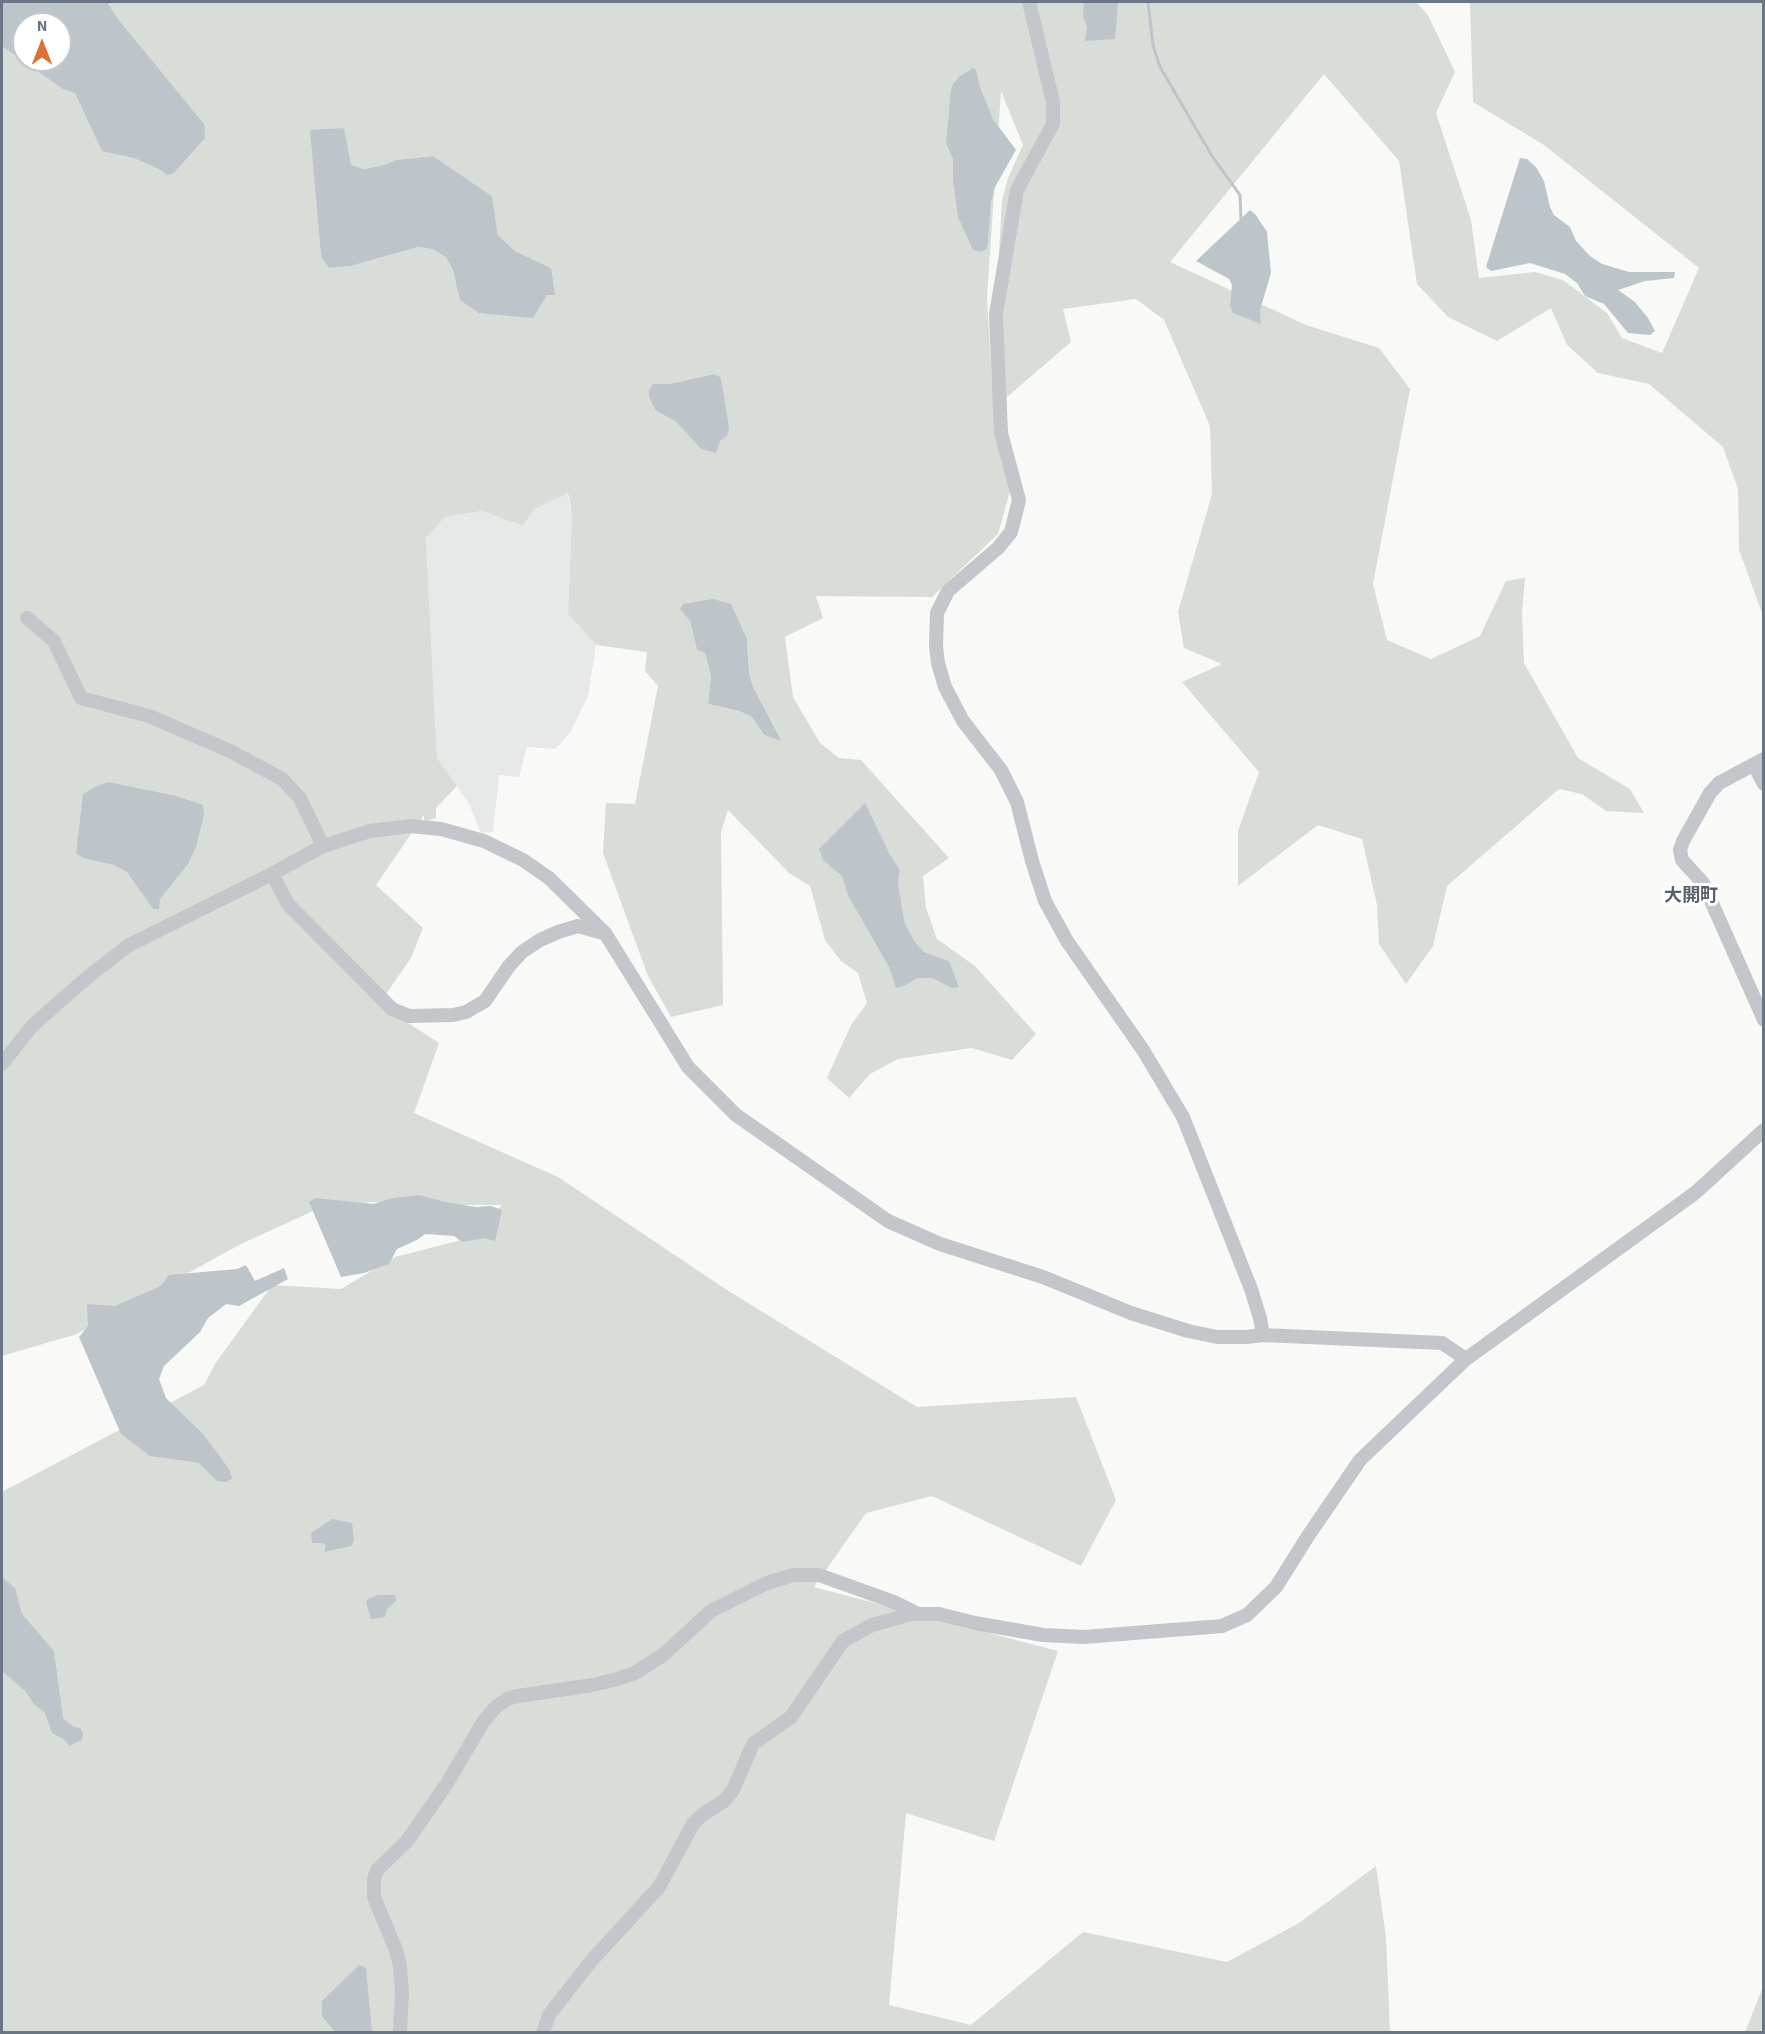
<!DOCTYPE html>
<html>
<head>
<meta charset="utf-8">
<style>
  body { margin:0 }
  #map { position:relative; width:1765px; height:2034px; overflow:hidden; background:#f9f9f7; font-family:"Source Sans 3",sans-serif }
  canvas { display:block }
  .frame { position:absolute; inset:0; border:3px solid #6a7686; pointer-events:none }
  .north { position:absolute; left:12px; top:12px; width:60px; height:60px; box-sizing:border-box; background:#fff; border:2px solid #c3c8cf; border-radius:50%; rotate:0deg; font-size:16px; font-weight:700; line-height:24px; text-align:center; color:#6a7686 }
  .north::after { content:''; display:block; margin:auto; width:21px; height:27px; background:#d97338; clip-path:polygon(50% 0,100% 100%,50% 72%,0 100%) }
</style>
</head>
<body>
<div id="map">
<canvas width="1765" height="2034"></canvas>
<div class="frame"></div>
<div class="north">N</div>
</div>
<script>
const g = document.querySelector('canvas').getContext('2d');
g.lineJoin = 'round';
function fill(path, color) { g.fillStyle = color; g.fill(path, 'evenodd'); }
const poly = rows => new Path2D(rows.map(r => 'M' + r).join(''));
function trace(path, color, width, dash) { g.strokeStyle = color; g.lineWidth = width; g.lineCap = dash ? 'butt' : 'round'; g.setLineDash(dash || []); g.stroke(path); }
function write(font, color, halo, rows, align = 'center') {
  g.font = font + ' "Source Sans 3","Noto Sans JP",sans-serif'; g.lineWidth = 6; g.setLineDash([]); g.textBaseline = 'middle'; g.strokeStyle = halo; g.fillStyle = color; for (const [text, x, y, turn = 0] of rows) {
    g.save(); g.translate(x, y); g.rotate((+turn || 0) * Math.PI / 180); g.textAlign = isNaN(turn) ? turn : align; if (halo) g.strokeText(text, 0, 0); g.fillText(text, 0, 0); g.restore();
  }
}
fill(poly([
  [567,493,572,515,568,614,596,645,588,696,571,731,556,749,527,747,519,777,499,775,493,832,481,833,468,802,437,758,426,538,445,517,482,511,523,526,534,509]
]), '#e7e8e8');
fill(poly([
  [2,2,1416,2,1428,15,1455,72,1436,113,1471,220,1479,278,1535,272,1563,280,1607,313,1622,338,1662,353,1699,268,1544,145,1473,102,1470,2,1763,2,1763,616,1739,550,1738,489,1723,447,1649,384,1598,373,1567,345,1551,308,1497,341,1448,317,1417,284,1399,161,1324,74,1170,262,1306,325,1379,348,1410,389,1373,584,1387,640,1431,659,1480,636,1506,581,1525,578,1522,613,1524,663,1578,758,1630,789,1644,813,1606,811,1582,794,1559,789,1447,886,1433,946,1406,984,1379,944,1377,905,1362,839,1318,825,1238,886,1238,831,1259,772,1182,682,1222,664,1184,648,1178,612,1212,494,1210,426,1164,320,1136,299,1063,309,1071,342,993,409,1010,491,998,534,932,597,816,596,823,618,785,637,793,697,820,743,839,758,861,760,949,858,923,876,926,908,937,939,975,966,1036,1034,1012,1060,972,1048,898,1059,870,1074,849,1098,827,1078,851,1025,867,1003,858,973,841,961,825,940,810,886,789,873,728,810,721,832,723,1005,671,1017,648,976,603,853,606,803,635,804,658,686,645,671,647,652,596,645,568,614,572,515,568,493,534,509,523,526,482,511,445,517,426,538,437,758,457,786,436,808,436,818,424,822,424,815,376,885,423,928,411,958,379,1004,439,1043,414,1113,558,1177,727,1290,917,1407,1076,1397,1116,1500,1081,1566,932,1496,866,1513,814,1587,1058,1651,994,1841,906,1813,889,2005,971,2025,1083,1932,1227,1962,1299,1923,1376,1866,1386,1937,1390,2032,2,2032,2,1492,204,1385,215,1364,272,1285,341,1289,395,1257,473,1237,502,1205,453,1205,375,1202,324,1206,241,1244,77,1334,2,1356],
  [24,24,60,24,60,60,24,60],
  [1001,91,1023,145,1008,178,1002,201,992,382,987,297],
  [311,130,350,165,364,169,384,165,396,160,433,156,492,196,498,235,515,251,551,268,461,300,453,270,446,257,432,249,418,247,351,266,329,268,321,257],
  [714,374,721,440,716,452,701,449,676,422,655,410,649,397,653,384,669,384],
  [690,621,747,639,749,673,753,687,782,740,764,735,752,717,739,711,708,704,711,676,705,653,697,650],
  [889,853,900,870,898,883,905,924,915,943,924,952,949,961,952,987,932,978,925,978,916,979,904,986,896,987,889,967,848,896,842,876],
  [1763,1987,1763,2032,1745,2032]
]), '#d8ded7');
fill(poly([
  [2,2,107,2,117,18,204,124,205,138,173,174,167,175,161,170,134,158,102,151,75,93,63,89,2,46],
  [24,24,60,24,60,60,24,60],
  [1084,2,1118,2,1115,39,1085,41,1087,27,1083,16],
  [973,68,976,70,981,90,993,119,1016,150,995,187,991,202,988,243,987,249,981,252,973,250,958,217,953,181,953,159,946,143,951,90,953,84,960,76],
  [344,128,351,165,364,169,384,165,396,160,433,156,492,196,498,235,515,251,551,268,555,295,547,295,533,318,479,313,460,300,453,270,446,257,432,249,418,247,351,266,329,268,321,257,310,130],
  [1520,158,1527,159,1536,167,1544,181,1550,207,1554,215,1570,227,1576,241,1590,256,1602,264,1629,272,1675,272,1674,278,1645,281,1618,290,1635,302,1648,318,1655,331,1650,335,1628,333,1604,304,1585,296,1577,283,1565,274,1530,263,1491,271,1486,267],
  [1250,210,1256,215,1267,232,1271,273,1260,310,1261,324,1233,313,1230,306,1232,285,1229,279,1196,261],
  [714,374,720,377,722,384,729,429,727,436,721,440,716,453,701,449,676,422,655,410,649,397,649,390,653,384,669,384],
  [713,599,731,604,747,639,749,673,753,687,782,741,764,735,752,717,739,711,708,704,711,676,705,653,697,650,690,621,680,609,683,604],
  [108,782,176,796,203,805,204,815,196,847,188,864,160,899,159,909,153,909,127,872,114,865,84,858,76,854,83,794,95,787],
  [865,803,889,853,900,870,898,883,905,924,915,942,924,952,949,961,959,987,952,988,932,978,925,978,916,979,904,986,896,988,889,967,848,896,842,876,823,860,819,849],
  [419,1195,445,1202,476,1207,491,1206,502,1210,495,1241,484,1238,462,1242,454,1236,425,1234,417,1240,397,1249,389,1264,364,1273,341,1277,309,1202,316,1198,373,1204,393,1198],
  [246,1265,255,1281,284,1268,288,1279,239,1306,226,1304,208,1318,200,1332,164,1366,159,1379,166,1398,203,1434,229,1469,232,1478,227,1482,217,1481,199,1463,150,1456,121,1434,79,1337,88,1326,87,1304,115,1306,161,1286,169,1275,237,1269],
  [332,1519,352,1523,354,1541,351,1546,324,1552,326,1545,322,1543,312,1543,311,1533],
  [2,1577,15,1588,22,1614,54,1651,63,1718,74,1727,80,1728,83,1733,82,1740,69,1746,65,1740,52,1733,45,1713,34,1704,26,1692,2,1671],
  [378,1595,395,1595,396,1601,387,1609,385,1617,371,1619,366,1602,368,1599],
  [359,1965,366,1968,372,2032,335,2032,322,2016,322,2001]
]), '#bdc5cb');
trace(poly([
  [1148,2,1153,45,1160,67,1212,156,1240,195,1241,220]
]), '#bdc5cb', 3);
trace(poly([
  [1029,2,1053,102,1053,124,1017,190,996,314,1001,433,1019,500,1011,532,998,548,948,591,937,613,936,646,938,663,945,687,963,721,1001,770,1017,802,1032,861,1045,901,1067,941,1143,1050,1183,1117,1251,1289,1260,1318,1263,1335],
  [27,618,54,641,81,698,149,716,230,751,282,779,300,798,323,846],
  [1764,759,1719,783,1710,793,1683,841,1680,850,1682,860,1703,883,1764,1020],
  [1754,765,1764,784],
  [272,874,288,904,392,1009,409,1016,453,1015,466,1012,485,1001,509,966,522,952,540,940,558,932,578,926,603,933],
  [2,1064,33,1025,89,976,129,945,272,874,323,846,370,831,410,826,441,829,484,841,523,860,549,878,605,933,688,1067,736,1115,888,1221,940,1244,1043,1277,1131,1313,1188,1331,1217,1337,1247,1337,1263,1335,1442,1343,1466,1359],
  [400,2032,402,1993,400,1966,396,1950,374,1897,374,1879,377,1870,407,1841,446,1785,483,1722,496,1707,507,1699,518,1696,593,1685,617,1679,635,1673,663,1655,711,1611,767,1583,793,1575,819,1575,894,1602,918,1614],
  [543,2032,549,2015,592,1960,659,1887,693,1824,702,1815,724,1801,733,1790,753,1744,791,1717,843,1641,872,1625,912,1614,939,1614,975,1623,1043,1635,1084,1637,1222,1626,1247,1615,1276,1587,1308,1536,1360,1460,1466,1359,1695,1193,1764,1130]
]), '#c3c6ca', 14);
write('bold 18px', '#58606c', '#fff', [
  ["大開町",1691,897]
]);
</script>
</body>
</html>
